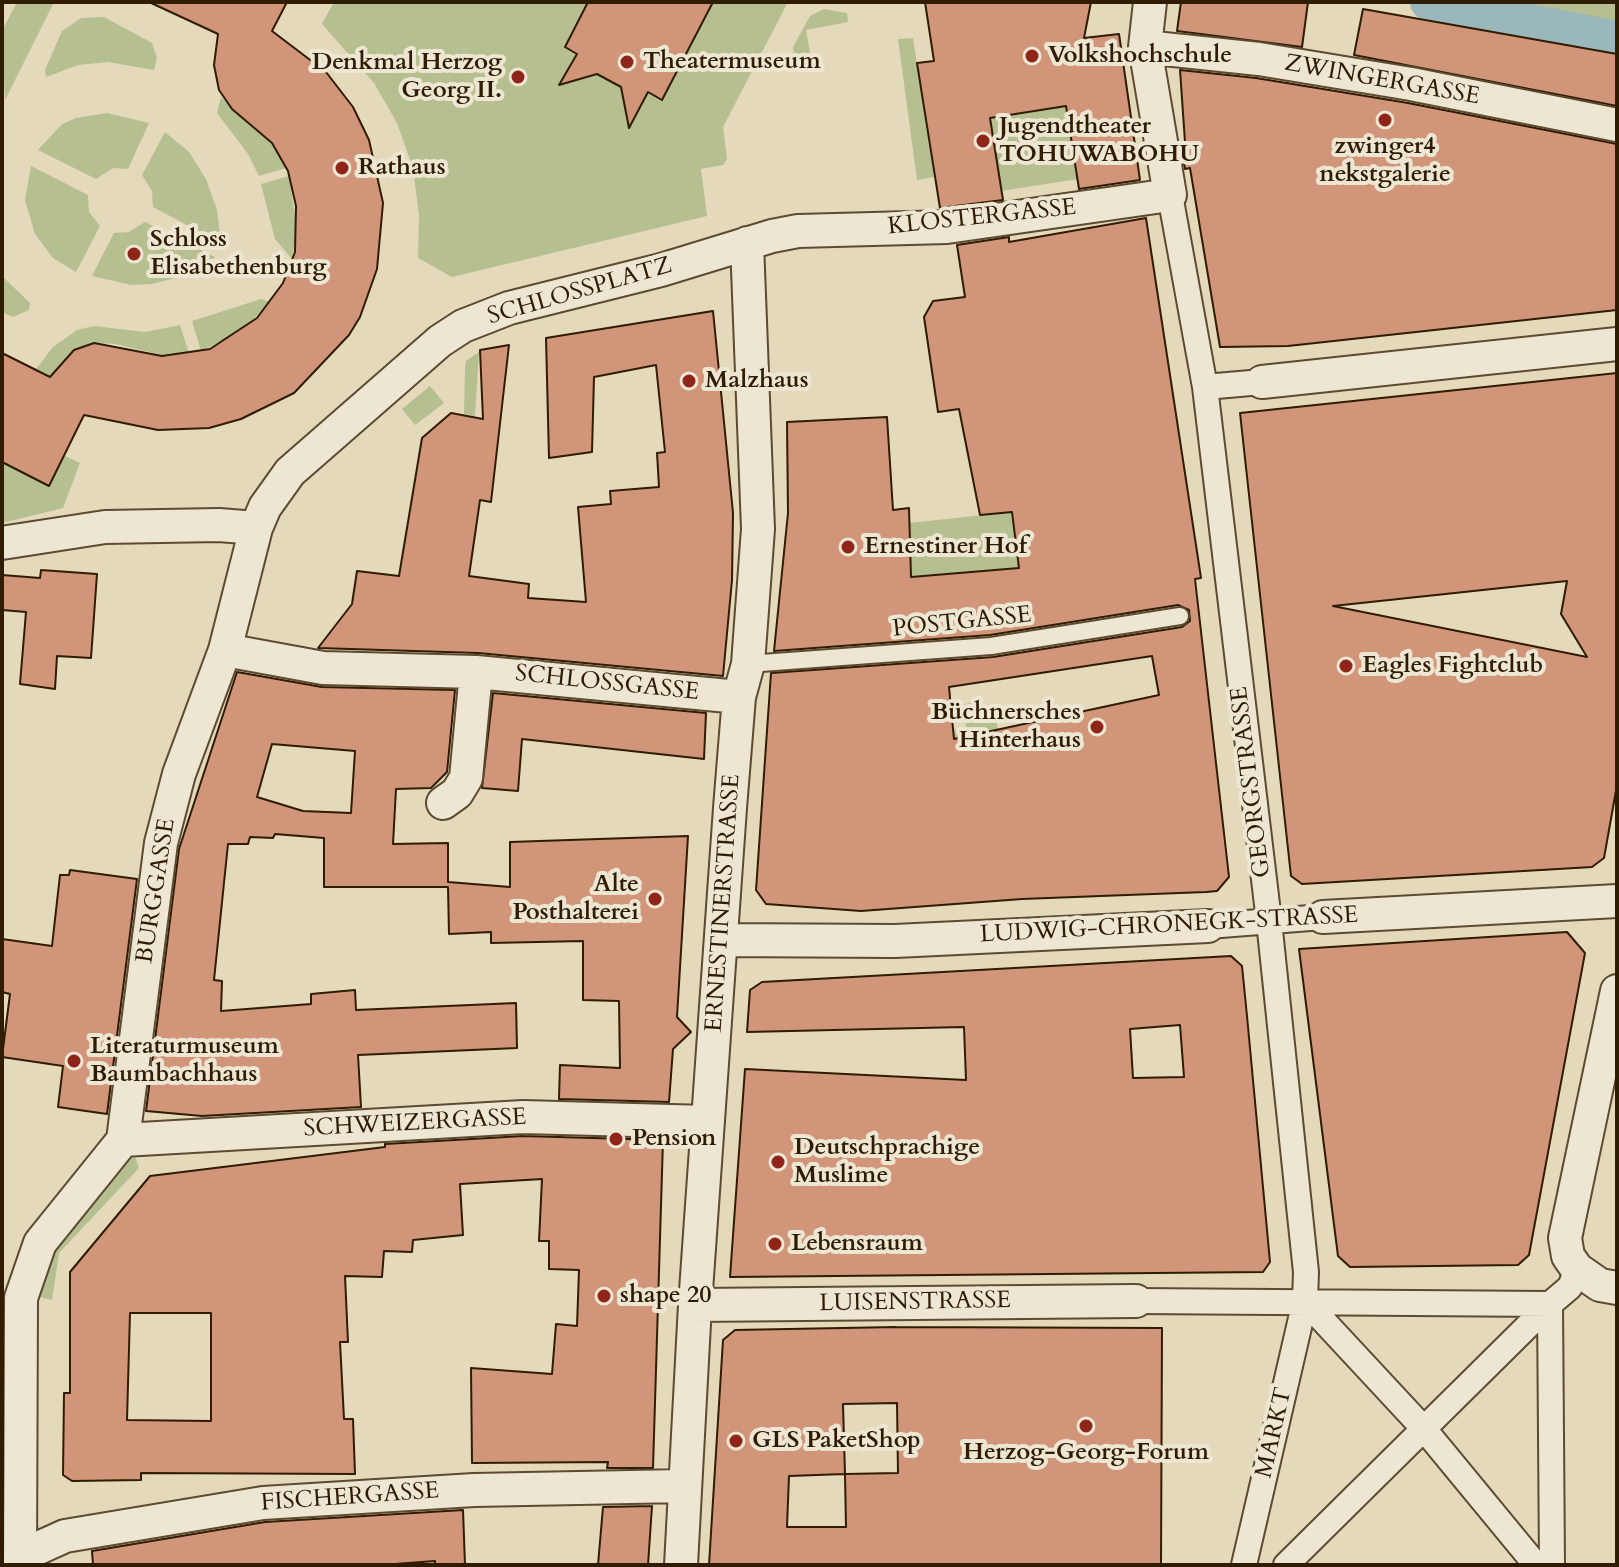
<!DOCTYPE html>
<html>
<head>
<meta charset="utf-8">
<style>
  body { margin:0 }
  #map { position:relative; width:1619px; height:1567px; overflow:hidden; background:#e4d9bb; font-family:Cardo,serif }
  canvas { display:block }
  .frame { position:absolute; inset:0; border:4px solid #2f1c02; pointer-events:none }
</style>
</head>
<body>
<div id="map">
<canvas width="1619" height="1567"></canvas>
<div class="frame"></div>
</div>
<script>
const g = document.querySelector('canvas').getContext('2d');
g.lineJoin = 'round';
function fill(path, color) { g.fillStyle = color; g.fill(path, 'evenodd'); }
const poly = rows => new Path2D(rows.map(r => 'M' + r).join(''));
function trace(path, color, width, dash) { g.strokeStyle = color; g.lineWidth = width; g.lineCap = dash ? 'butt' : 'round'; g.setLineDash(dash || []); g.stroke(path); }
function write(font, color, halo, rows, align = 'center') {
  g.font = font + ' Cardo,serif'; g.lineWidth = 8; g.setLineDash([]); g.textBaseline = 'middle'; g.strokeStyle = halo; g.fillStyle = color; for (const [text, x, y, turn = 0] of rows) {
    g.save(); g.translate(x, y); g.rotate((+turn || 0) * Math.PI / 180); g.textAlign = isNaN(turn) ? turn : align; if (halo) g.strokeText(text, 0, 0); g.fillText(text, 0, 0); g.restore();
  }
}
fill(poly([
  [17,2,54,2,5,100,2,31],
  [334,2,788,2,723,127,727,159,723,165,701,169,707,216,452,277,418,258,419,216,413,168,397,123,374,83,322,24],
  [1427,2,1617,2,1617,54,1423,19],
  [824,9,847,13,848,22,806,30,810,53,794,54,793,47,810,16],
  [104,17,152,43,157,58,154,70,108,62,78,65,46,77,45,70,62,31,81,18],
  [913,38,934,177,917,180,898,39],
  [221,97,272,143,286,168,259,176,248,154,217,113],
  [1066,106,1078,179,1001,191,990,118],
  [107,113,149,123,128,169,113,168,96,179,38,150,62,124,76,118],
  [165,132,189,152,206,179,217,210,221,243,153,207,152,191,142,175],
  [31,166,88,195,89,212,100,226,76,272,53,258,35,234,25,200],
  [289,176,297,230,292,259,275,239,261,184],
  [145,222,215,257,187,275,152,284,131,285,92,276,114,233,129,232],
  [2,276,30,303,29,310,13,317,2,312],
  [261,299,270,302,243,330,201,351,192,321],
  [180,325,189,353,162,355,115,344,94,343,73,350,50,376,36,369,53,347,77,330,94,326,145,332],
  [479,352,475,416,464,414,465,367,466,361],
  [430,386,444,403,415,425,402,409],
  [65,456,80,463,63,508,2,523,2,462,49,486],
  [1012,512,1019,568,911,576,909,523],
  [976,702,994,708,998,730,957,758,952,730,966,728,964,704],
  [133,1151,139,1168,59,1253,52,1300,36,1296,52,1245]
]), '#b6bf8f');
trace(poly([
  [1428,2,1617,39]
]), '#9ab7bb', 36);
const building = poly([
  [149,2,287,2,272,31,326,72,353,107,369,140,383,203,377,269,360,317,349,335,294,393,241,419,209,428,158,430,84,415,49,486,2,462,2,353,50,377,74,350,94,343,162,356,210,349,257,318,283,283,295,252,296,206,288,171,272,143,232,109,219,90,214,65,218,34,149,2],
  [588,2,713,2,662,100,648,92,629,128,621,87,597,74,559,85,577,54,565,47,588,2],
  [925,2,1091,2,1084,38,1119,34,1140,180,1079,189,1066,106,990,118,1003,200,940,208,917,63,934,61,925,2],
  [1181,2,1308,2,1302,47,1177,31,1181,2],
  [1363,9,1617,54,1617,106,1354,55,1363,9],
  [1180,70,1256,78,1408,103,1617,144,1617,310,1288,346,1220,347,1190,168,1185,169,1180,143,1185,142,1180,70],
  [1146,218,1201,578,1195,579,1229,877,1217,891,1206,892,1022,899,861,911,766,904,756,890,771,673,993,657,1182,627,1190,621,1189,610,1178,605,990,635,774,651,788,513,787,422,887,417,893,510,909,508,911,577,1019,568,1012,512,980,515,959,409,938,412,924,317,933,301,965,297,957,245,1009,237,1009,242,1146,218],
  [1152,656,1159,695,954,739,949,687,1152,656],
  [713,311,733,513,732,580,723,676,478,653,318,648,352,604,357,571,399,576,422,438,451,413,483,419,480,350,509,345,491,502,480,500,469,576,529,584,528,598,586,602,578,507,611,504,610,491,659,487,657,453,665,452,656,365,594,377,592,452,549,458,546,338,713,311],
  [1617,373,1617,785,1604,858,1592,867,1302,884,1291,876,1240,413,1617,373],
  [1567,581,1561,614,1587,657,1333,606,1567,581],
  [41,570,97,574,91,658,57,656,55,689,20,684,26,612,2,610,2,575,40,578,41,570],
  [237,672,322,687,455,690,447,772,431,788,396,789,393,844,448,843,448,882,510,887,510,842,688,836,677,1017,691,1032,673,1049,669,1102,559,1099,560,1065,620,1068,619,1001,583,1000,583,941,491,943,491,932,449,934,448,887,324,887,324,838,275,834,273,838,250,837,248,844,228,844,214,980,222,981,221,1011,311,1004,311,994,355,990,356,1010,516,1003,517,1048,358,1055,361,1107,202,1116,146,1111,179,849,237,672],
  [272,744,355,751,351,813,303,811,257,797,272,744],
  [493,693,706,713,704,759,522,739,518,791,482,788,493,693],
  [70,870,137,879,107,1114,58,1107,63,1066,2,1057,10,994,2,992,2,939,52,946,60,875,69,875,70,870],
  [1567,932,1585,953,1529,1255,1518,1265,1350,1267,1338,1256,1299,949,1567,932],
  [1231,956,1242,966,1247,1016,1270,1262,1263,1272,730,1277,745,1069,966,1080,964,1027,747,1032,750,990,762,982,1231,956],
  [1180,1025,1184,1077,1133,1078,1130,1029,1180,1025],
  [523,1136,663,1140,653,1468,607,1468,608,1462,472,1463,471,1368,552,1374,556,1324,577,1326,579,1270,549,1269,549,1241,539,1241,542,1179,460,1184,463,1235,413,1240,412,1252,384,1251,382,1277,345,1276,348,1342,340,1342,344,1419,353,1419,355,1474,141,1473,141,1480,72,1481,63,1475,64,1393,70,1393,70,1272,150,1176,385,1147,385,1144,523,1136],
  [130,1313,211,1313,211,1421,127,1420,130,1313],
  [896,1327,1162,1328,1161,1565,709,1565,723,1340,735,1330,896,1327],
  [897,1403,898,1473,845,1474,843,1404,897,1403],
  [845,1474,846,1527,787,1527,789,1476,845,1474],
  [652,1506,648,1565,598,1565,603,1507,652,1506],
  [463,1510,465,1565,435,1565,435,1561,382,1565,93,1565,92,1551,265,1522,463,1510]
]);
fill(building, '#d1957a');
trace(building, '#2f1c02', 2);
const service = poly([
  [748,664,991,646,1180,616]
]);
const pedestrian = poly([
  [1170,195,1205,387,1269,921,1306,1272,1305,1301,1244,1565],
  [1205,387,1262,382],
  [1208,926,1323,917],
  [1136,1301,1550,1304,1570,1287,1577,1269],
  [1305,1301,1424,1429,1536,1565],
  [1550,1304,1552,1565],
  [1286,1565,1550,1304]
]);
const minor = poly([
  [1145,47,1259,59,1411,84,1617,125],
  [1262,382,1617,344],
  [2,543,105,527,219,525,256,528],
  [225,650,323,668,476,672,739,697],
  [443,803,457,793,466,778,476,672],
  [1323,917,1617,901],
  [721,940,895,941,1208,926],
  [1617,991,1565,1238,1568,1256,1577,1269,1600,1285,1617,1288],
  [123,1140,161,843,179,774,225,650,256,528,265,507,290,472,440,341,463,326,509,308,661,270,772,236,798,231,947,227,1170,195,1145,47,1150,2],
  [123,1140,523,1117,708,1122],
  [695,1305,1136,1301],
  [23,1555,65,1536,263,1503,474,1490,683,1486],
  [20,1565,21,1298,40,1243,123,1140],
  [681,1565,695,1305,730,808,739,697,748,664,758,529,747,243]
]);
trace(service, '#5c4b30', 20);
trace(pedestrian, '#5c4b30', 28);
trace(minor, '#5c4b30', 36);
trace(service, '#ede6d3', 16);
trace(pedestrian, '#ede6d3', 24);
trace(minor, '#ede6d3', 32);
for (const [x, y, r, color] of [
  [1032,56,8,"#8f2418"],
  [627,62,8,"#8f2418"],
  [518,77,8,"#8f2418"],
  [1385,120,8,"#8f2418"],
  [983,141,8,"#8f2418"],
  [342,168,8,"#8f2418"],
  [134,254,8,"#8f2418"],
  [689,381,8,"#8f2418"],
  [848,547,8,"#8f2418"],
  [1346,666,8,"#8f2418"],
  [1097,727,8,"#8f2418"],
  [655,899,8,"#8f2418"],
  [74,1061,8,"#8f2418"],
  [616,1139,8,"#8f2418"],
  [778,1162,8,"#8f2418"],
  [775,1244,8,"#8f2418"],
  [604,1296,8,"#8f2418"],
  [1086,1426,8,"#8f2418"],
  [736,1441,8,"#8f2418"]
]) { const dot = new Path2D(); dot.arc(x, y, r, 0, 2 * Math.PI); g.fillStyle = color; g.fill(dot); trace(dot, '#ede6d3', 3); }
write('bold 24px', '#2f1c02', '#ede6d3', [
  ["Volkshochschule",1048,56],
  ["Theatermuseum",643,62],
  ["Denkmal Herzog",502,63,"right"],
  ["Georg II.",502,91,"right"],
  ["Jugendtheater",999,127],
  ["TOHUWABOHU",999,155],
  ["zwinger4",1385,147,"center"],
  ["nekstgalerie",1385,175,"center"],
  ["Rathaus",358,168],
  ["Schloss",150,240],
  ["Elisabethenburg",150,268],
  ["Malzhaus",705,381],
  ["Ernestiner Hof",864,547],
  ["Eagles Fightclub",1362,666],
  ["Büchnersches",1081,713,"right"],
  ["Hinterhaus",1081,741,"right"],
  ["Alte",639,885,"right"],
  ["Posthalterei",639,913,"right"],
  ["Literaturmuseum",90,1047],
  ["Baumbachhaus",90,1075],
  ["Pension",632,1139],
  ["Deutschprachige",794,1148],
  ["Muslime",794,1176],
  ["Lebensraum",791,1244],
  ["shape 20",620,1296],
  ["GLS PaketShop",752,1441],
  ["Herzog-Georg-Forum",1086,1453,"center"]
], 'left');
write('24px', '#2f1c02', '#ede6d3', [
  ["ZWINGERGASSE",1382,81,10],
  ["KLOSTERGASSE",982,218,-6],
  ["SCHLOSSPLATZ",580,292,-16],
  ["POSTGASSE",962,623,-6],
  ["SCHLOSSGASSE",607,684,6],
  ["GEORGSTRASSE",1252,782,-97],
  ["BURGGASSE",157,891,-81],
  ["ERNESTINERSTRASSE",724,903,-86],
  ["LUDWIG-CHRONEGK-STRASSE",1169,926,-3],
  ["SCHWEIZERGASSE",415,1124,-3],
  ["LUISENSTRASSE",915,1303,-1],
  ["MARKT",1275,1433,-77],
  ["FISCHERGASSE",350,1498,-4]
]);
</script>
</body>
</html>
